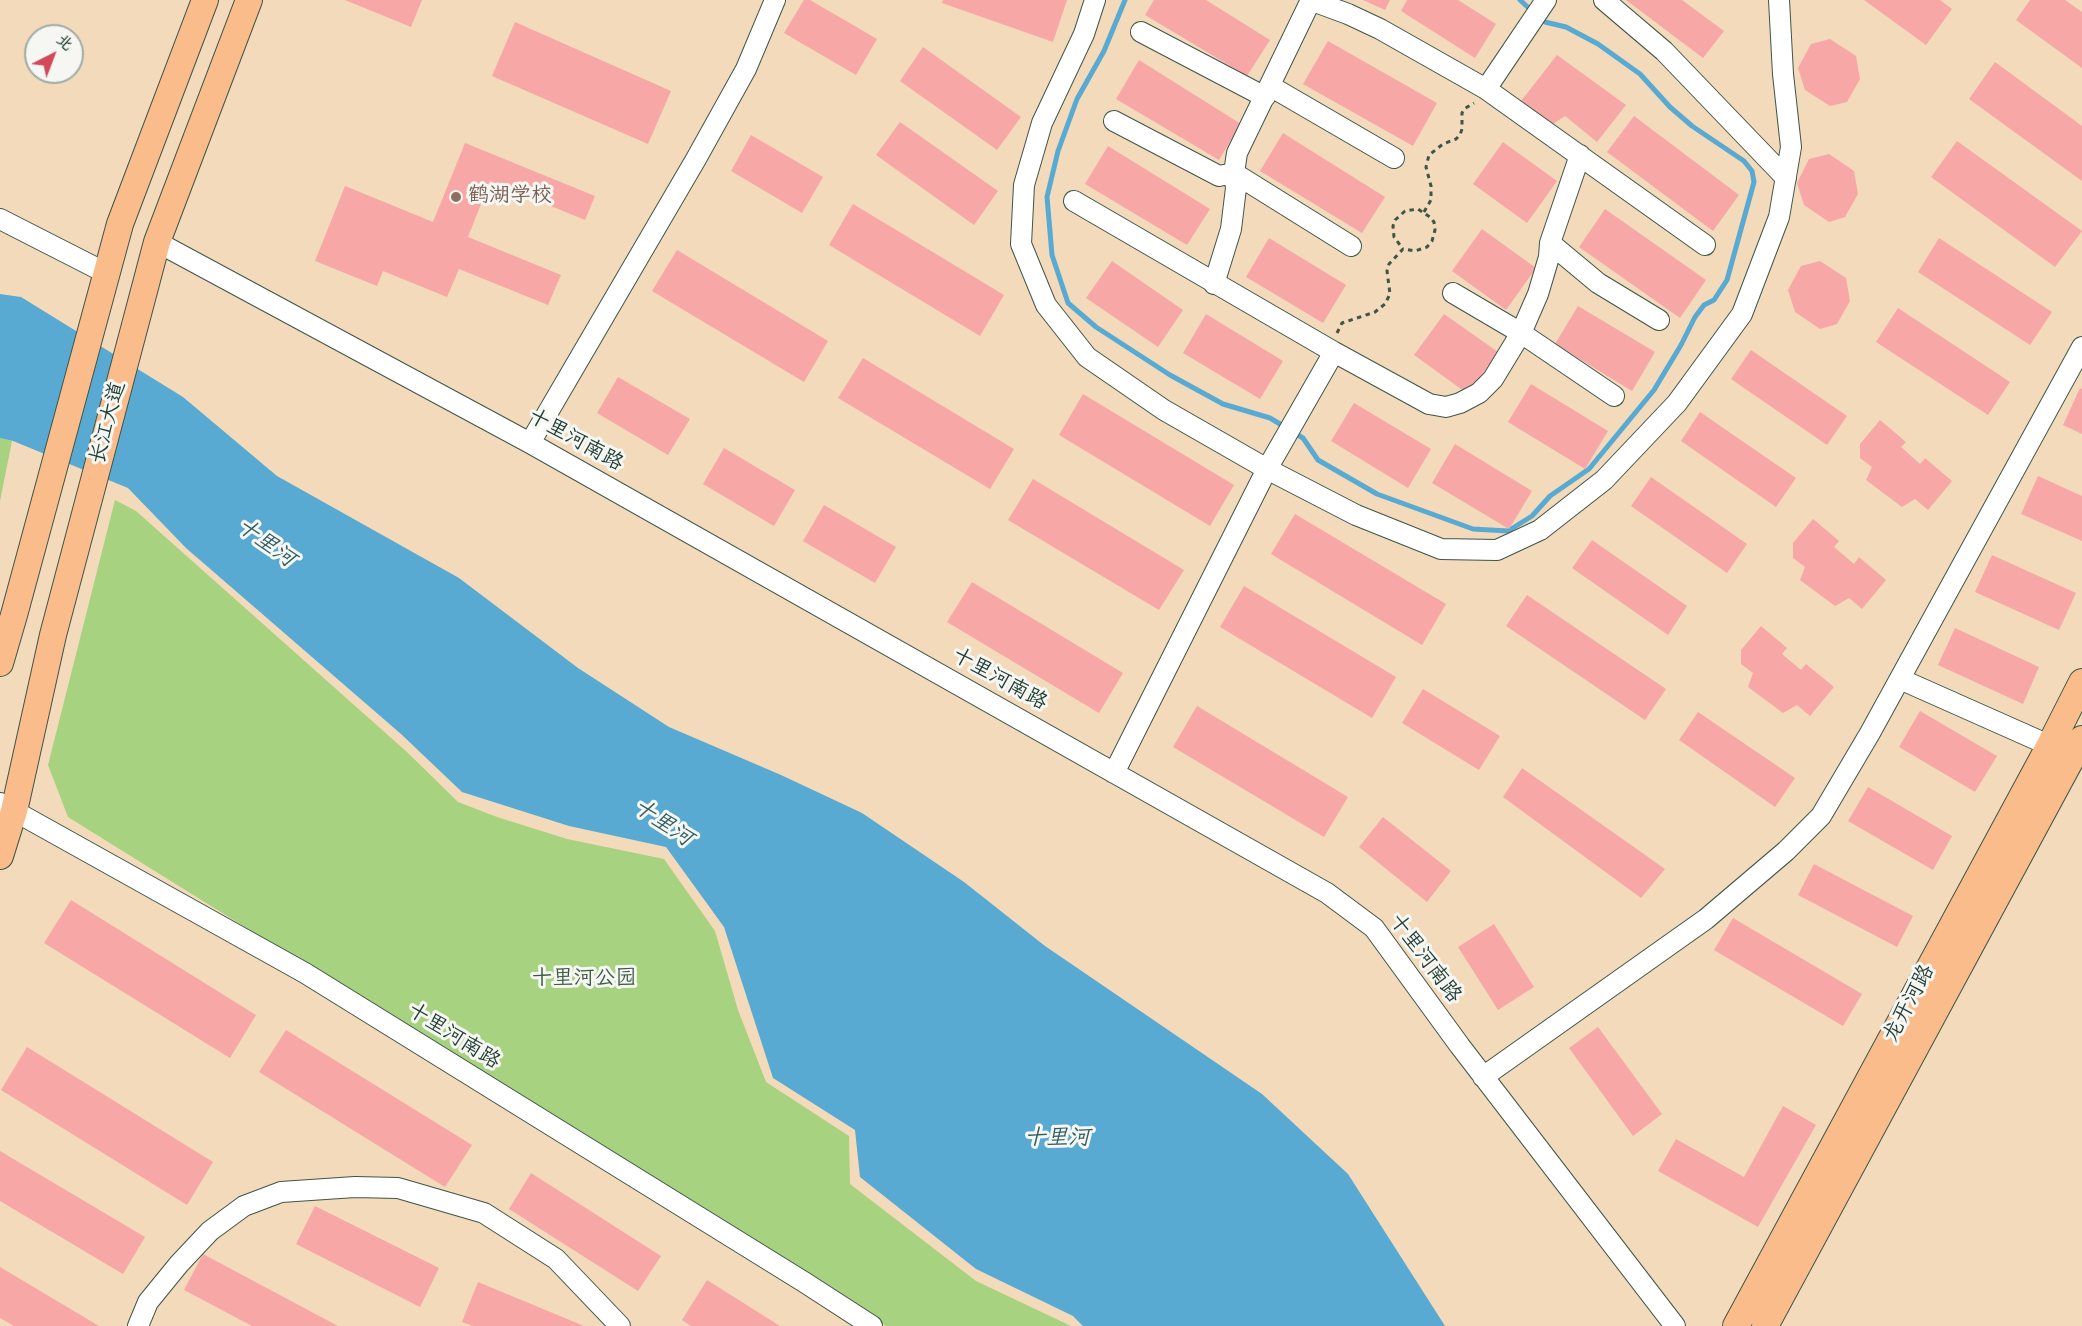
<!DOCTYPE html>
<html>
<head>
<meta charset="utf-8">
<style>
  body { margin:0 }
  #map { position:relative; width:2082px; height:1326px; overflow:hidden; background:#f2dabb; font-family:"Architects Daughter","LXGW WenKai TC",sans-serif }
  canvas { display:block }
  .north { position:absolute; left:24px; top:24px; width:60px; height:60px; box-sizing:border-box; background:#f6f6f2; border:2px solid #a0aca6; border-radius:50%; rotate:42deg; font-size:16px; font-weight:700; line-height:24px; text-align:center; color:#1f3d34 }
  .north::after { content:''; display:block; margin:auto; width:21px; height:27px; background:#d1495b; clip-path:polygon(50% 0,100% 100%,50% 72%,0 100%) }
</style>
</head>
<body>
<div id="map">
<canvas width="2082" height="1326"></canvas>
<div class="north">北</div>
</div>
<script>
const g = document.querySelector('canvas').getContext('2d');
g.lineJoin = 'round';
function fill(path, color) { g.fillStyle = color; g.fill(path, 'evenodd'); }
const poly = rows => new Path2D(rows.map(r => 'M' + r).join(''));
function trace(path, color, width, dash) { g.strokeStyle = color; g.lineWidth = width; g.lineCap = dash ? 'butt' : 'round'; g.setLineDash(dash || []); g.stroke(path); }
function write(font, color, halo, rows, align = 'center') {
  g.font = font + ' "Architects Daughter","LXGW WenKai TC",sans-serif'; g.lineWidth = 6; g.setLineDash([]); g.textBaseline = 'middle'; g.strokeStyle = halo; g.fillStyle = color; for (const [text, x, y, turn = 0] of rows) {
    g.save(); g.translate(x, y); g.rotate((+turn || 0) * Math.PI / 180); g.textAlign = isNaN(turn) ? turn : align; if (halo) g.strokeText(text, 0, 0); g.fillText(text, 0, 0); g.restore();
  }
}
fill(poly([
  [0,438,12,441,0,501],
  [115,500,136,511,408,753,458,802,497,817,567,839,664,859,715,931,738,1010,766,1082,849,1136,850,1184,976,1281,1071,1326,886,1326,68,817,48,765]
]), '#a7d27f');
fill(poly([
  [0,294,21,297,183,397,277,476,459,578,578,668,669,727,781,775,862,813,964,882,1045,946,1262,1094,1348,1174,1445,1326,1083,1326,1073,1316,976,1269,860,1177,855,1130,773,1078,724,927,666,847,569,826,462,792,401,734,186,548,128,488,13,441,0,438]
]), '#58aad3');
trace(poly([
  [1125,0,1104,51,1077,99,1058,151,1047,197,1052,255,1068,303,1096,327,1170,375,1223,404,1270,418,1285,427],
  [1520,0,1533,12],
  [1293,432,1303,438,1318,460,1377,494,1473,529,1508,531,1532,516,1550,496,1589,469,1654,390,1681,345,1695,317,1704,305,1714,300,1727,280,1754,182,1752,171,1744,161,1692,126,1670,107,1640,74,1598,44,1566,27,1545,22,1540,18]
]), '#58aad3', 5);
fill(poly([
  [345,0,422,0,411,27],
  [804,0,810,0,877,39,856,75,784,33],
  [943,0,1067,0,1053,42,942,3],
  [1154,0,1206,0,1270,40,1247,76,1145,15],
  [1363,0,1390,0,1385,10],
  [1407,0,1458,0,1496,24,1475,58,1401,11],
  [1626,0,1682,0,1724,31,1703,58],
  [1864,0,1940,0,1952,9,1926,45],
  [2030,0,2065,0,2082,12,2082,68,2016,20],
  [515,22,671,91,648,144,492,76],
  [1830,39,1856,56,1860,79,1847,102,1830,106,1805,90,1798,68,1811,44],
  [1328,41,1437,103,1413,146,1303,84],
  [923,47,1021,117,997,150,900,81],
  [1557,55,1626,105,1597,142,1565,116,1553,124,1521,101],
  [1139,60,1241,124,1219,160,1116,99],
  [1995,62,2082,126,2082,181,1969,99],
  [1634,116,1739,195,1713,231,1607,152],
  [900,122,998,191,974,225,876,155],
  [1283,133,1385,197,1362,233,1260,171],
  [751,135,823,177,802,213,731,171],
  [1957,141,2082,231,2055,267,1931,177],
  [1503,142,1557,181,1527,223,1473,184],
  [465,143,595,196,585,220,490,181,468,237,561,275,548,305,459,269,447,297,383,271,377,286,315,261,345,186,433,222],
  [1108,146,1210,209,1187,245,1085,184],
  [1829,154,1854,171,1858,194,1845,217,1829,222,1804,205,1797,183,1809,159],
  [853,204,1004,295,980,336,829,245],
  [1605,209,1706,280,1680,318,1579,247],
  [1482,229,1536,268,1506,310,1452,271],
  [1269,238,1346,285,1323,323,1246,277],
  [1939,238,2052,312,2030,345,1918,272],
  [677,250,828,341,804,382,652,291],
  [1112,261,1183,310,1158,347,1086,298],
  [1820,261,1846,278,1850,301,1837,324,1820,329,1795,312,1788,290,1801,266],
  [1578,306,1655,352,1632,391,1555,344],
  [1898,308,2010,382,1988,415,1876,342],
  [1206,314,1283,361,1260,399,1183,353],
  [1444,314,1498,352,1468,394,1414,355],
  [1751,350,1847,416,1827,445,1731,379],
  [863,358,1014,449,990,489,838,398],
  [618,377,690,419,668,455,597,413],
  [1531,384,1608,431,1585,469,1508,422],
  [2080,388,2082,389,2082,434,2063,425],
  [1083,394,1234,485,1210,526,1059,435],
  [1354,403,1431,449,1408,488,1331,441],
  [1700,412,1796,478,1776,507,1681,441],
  [1880,420,1906,442,1901,447,1920,464,1925,458,1952,481,1928,510,1915,499,1902,507,1866,480,1872,467,1860,458,1860,444],
  [1455,444,1532,491,1509,529,1432,483],
  [724,448,795,490,774,526,703,484],
  [2038,476,2082,496,2082,541,2021,514],
  [1651,477,1747,544,1727,573,1631,506],
  [1033,479,1184,570,1159,610,1008,520],
  [824,505,896,547,875,583,803,541],
  [1295,514,1446,604,1422,645,1271,554],
  [1813,519,1839,541,1834,547,1854,564,1859,557,1886,580,1862,609,1849,598,1835,606,1800,580,1805,567,1793,558,1793,543],
  [1592,540,1687,606,1668,635,1572,568],
  [1992,555,2076,593,2059,630,1975,592],
  [972,582,1123,673,1099,713,947,622],
  [1244,586,1396,677,1372,718,1220,627],
  [1527,595,1666,689,1645,720,1506,626],
  [1761,626,1787,648,1782,654,1801,670,1806,664,1834,687,1810,716,1797,705,1783,713,1748,687,1753,673,1741,664,1741,650],
  [1955,628,2039,667,2023,704,1938,665],
  [1423,689,1500,736,1479,770,1402,723],
  [1197,706,1348,797,1324,837,1173,747],
  [1920,711,1997,756,1975,792,1899,747],
  [1698,712,1795,778,1775,807,1679,740],
  [1522,768,1665,869,1641,898,1503,797],
  [1868,787,1952,836,1933,870,1848,821],
  [1383,817,1451,871,1427,902,1359,847],
  [1814,864,1913,916,1897,947,1798,895],
  [71,900,256,1015,230,1058,44,943],
  [1733,918,1862,994,1843,1026,1714,950],
  [1494,924,1534,987,1498,1010,1458,947],
  [1598,1027,1662,1114,1633,1136,1569,1048],
  [286,1030,472,1145,445,1187,259,1072],
  [27,1047,213,1162,187,1205,1,1090],
  [1783,1106,1816,1125,1758,1227,1658,1171,1676,1139,1744,1177],
  [0,1151,145,1237,123,1274,0,1201],
  [531,1173,661,1256,638,1291,509,1209],
  [315,1206,439,1268,420,1307,296,1244],
  [203,1254,338,1326,252,1326,184,1290],
  [0,1267,99,1326,14,1326,0,1318],
  [707,1280,780,1326,691,1326,682,1320],
  [478,1282,584,1326,473,1326,462,1322]
]), '#f7a8a6');
const minor = poly([
  [1095,0,1084,34,1042,123,1024,185,1021,244,1046,305,1087,357,1164,410,1267,469,1356,515,1441,549,1497,550,1540,530,1604,480,1677,403,1742,314,1779,217,1791,147,1783,74,1779,0],
  [1310,0,1348,14,1380,29,1486,89,1705,245],
  [1604,0,1664,51,1786,178],
  [1141,32,1265,97],
  [1270,86,1394,158],
  [1486,89,1546,0],
  [1114,121,1219,176,1234,173,1351,246],
  [1074,201,1334,352,1429,404,1446,407,1460,403,1479,393,1493,379,1521,333,1538,294,1549,257,1550,243,1580,155],
  [0,219,106,273],
  [157,242,530,443,1327,893,1374,928,1460,1046,1675,1326],
  [1550,243,1598,283,1659,320],
  [1214,284,1231,229,1236,188,1234,173,1237,153,1311,0],
  [1453,293,1521,333,1614,396],
  [530,443,696,159,746,69,775,0],
  [1900,679,2062,751],
  [1114,773,1267,469,1334,352],
  [0,803,305,973,804,1282,872,1326],
  [1483,1077,1706,919,1786,851,1821,816,1870,733,2082,347],
  [138,1326,148,1302,179,1264,210,1231,244,1206,281,1192,355,1187,398,1188,484,1213,556,1259,620,1326]
]);
const major = poly([
  [0,663,14,615,120,224,205,0],
  [0,856,14,811,53,635,157,242,249,0],
  [1736,1326,2050,745,2082,682],
  [1765,1326,2082,739]
]);
trace(minor, '#3f5548', 22);
trace(major, '#3f5548', 28);
trace(poly([
  [1424,212,1431,200,1431,186,1426,167,1429,155,1443,144,1456,139,1460,135,1462,129,1462,113,1464,109,1474,103],
  [1337,333,1342,323,1375,312,1385,304,1390,294,1387,271,1389,264,1403,249,1415,251,1427,247,1432,241,1435,230,1434,222,1430,217,1418,209,1405,211,1395,220,1393,226,1394,237,1403,249]
]), '#3f5548', 3, [4.5, 4.5]);
trace(minor, '#fff', 20);
trace(major, '#fabc8b', 26);
for (const [x, y, r, color] of [
  [456,197,6,"#8d6e63"]
]) { const dot = new Path2D(); dot.arc(x, y, r, 0, 2 * Math.PI); g.fillStyle = color; g.fill(dot); trace(dot, '#f6f6f2', 2); }
write('21px', '#785e54', '#f6f6f2', [
  ["鹤湖学校",468,197]
], 'left');
write('21px', '#1f3d34', '#f6f6f2', [
  ["长江大道",109,423,-75],
  ["十里河南路",575,441,29],
  ["十里河南路",999,680,29],
  ["十里河南路",1424,959,53],
  ["龙开河路",1910,1004,-62],
  ["十里河南路",453,1037,32]
]);
write('21px', '#3a5b43', '#f6f6f2', [
  ["十里河公园",584,980]
]);
write('italic 22px', '#305e64', '#f6f6f2', [
  ["十里河",265,544,36],
  ["十里河",662,824,34],
  ["十里河",1057,1139]
]);
</script>
</body>
</html>
